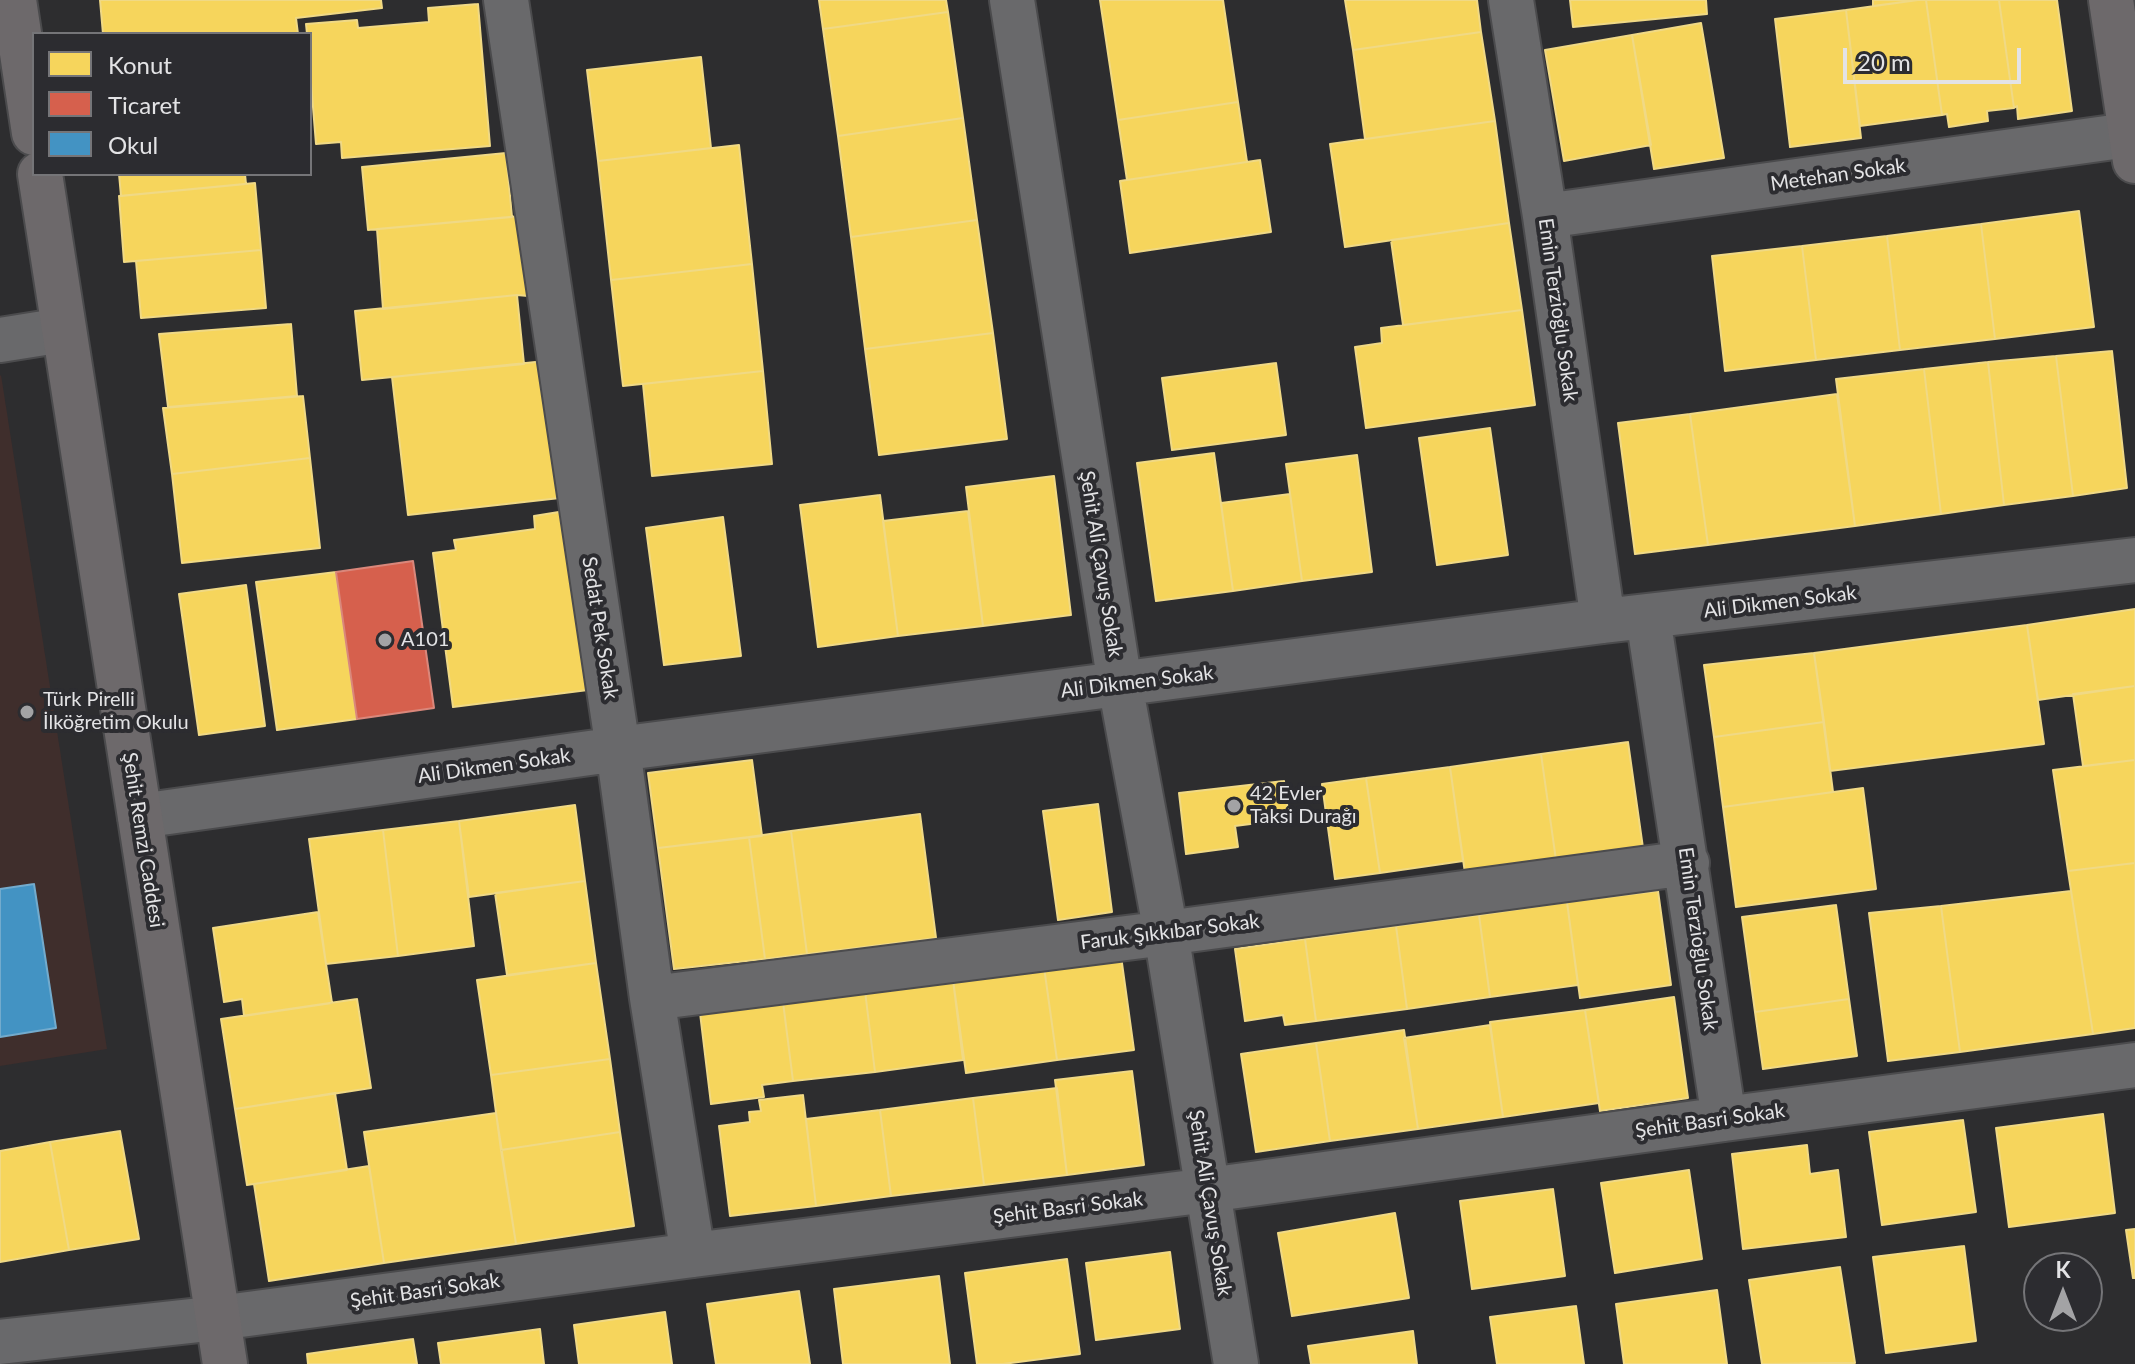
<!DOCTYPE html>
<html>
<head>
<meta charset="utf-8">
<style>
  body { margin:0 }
  #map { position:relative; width:2135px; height:1364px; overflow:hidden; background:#2d2d2f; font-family:Lato,sans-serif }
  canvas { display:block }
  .legend { position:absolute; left:32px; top:32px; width:280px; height:144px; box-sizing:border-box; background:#2c2c30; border:2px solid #757578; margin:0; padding:10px 14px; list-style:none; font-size:24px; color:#e3e3e5 }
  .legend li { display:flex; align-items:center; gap:16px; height:40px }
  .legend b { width:40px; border:2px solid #757578 }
  .north { position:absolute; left:2023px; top:1252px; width:80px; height:80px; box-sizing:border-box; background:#2c2c30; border:2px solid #757578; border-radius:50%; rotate:0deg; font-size:22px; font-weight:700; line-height:32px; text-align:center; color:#e3e3e5 }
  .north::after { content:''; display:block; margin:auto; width:28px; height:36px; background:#a3a3a5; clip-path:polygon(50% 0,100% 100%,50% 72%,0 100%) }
  .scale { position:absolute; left:1843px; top:48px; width:178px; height:36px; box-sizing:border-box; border:4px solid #e3e3e5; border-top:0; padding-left:10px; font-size:24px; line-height:28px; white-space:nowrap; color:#e3e3e5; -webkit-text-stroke:6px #2c2c30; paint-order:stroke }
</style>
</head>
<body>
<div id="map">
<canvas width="2135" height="1364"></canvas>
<ul class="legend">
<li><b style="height:22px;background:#f6d55c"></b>Konut</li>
<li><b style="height:22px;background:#d6604d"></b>Ticaret</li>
<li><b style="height:22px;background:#4393c3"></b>Okul</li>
</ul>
<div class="north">K</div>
<div class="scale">20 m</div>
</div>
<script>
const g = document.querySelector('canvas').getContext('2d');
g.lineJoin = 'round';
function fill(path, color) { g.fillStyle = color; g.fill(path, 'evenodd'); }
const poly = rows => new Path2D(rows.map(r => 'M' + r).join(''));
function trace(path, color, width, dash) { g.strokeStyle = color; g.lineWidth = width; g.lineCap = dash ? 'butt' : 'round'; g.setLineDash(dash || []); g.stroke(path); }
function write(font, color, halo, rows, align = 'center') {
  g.font = font + ' Lato,sans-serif'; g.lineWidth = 8; g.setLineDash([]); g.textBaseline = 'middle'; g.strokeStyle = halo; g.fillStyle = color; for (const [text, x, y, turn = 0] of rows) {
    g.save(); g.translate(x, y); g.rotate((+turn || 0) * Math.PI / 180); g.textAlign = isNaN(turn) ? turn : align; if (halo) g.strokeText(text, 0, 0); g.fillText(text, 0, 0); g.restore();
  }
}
fill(poly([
  [1,375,107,1049,0,1066,0,376]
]), '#3f2e2c');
const homes = poly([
  [100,0,381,0,382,8,296,18,298,34,103,34,100,0],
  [819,0,946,0,948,12,823,29,819,0],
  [1100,0,1223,0,1238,102,1118,120,1100,0],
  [1345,0,1477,0,1481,32,1353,50,1345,0],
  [1570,0,1706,0,1707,14,1573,27,1570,0],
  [1873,0,1918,0,1873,6,1873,0],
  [1918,0,1926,0,1942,115,1860,126,1846,10,1918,0],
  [1926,0,1999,0,2014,108,1987,111,1988,121,1949,127,1947,114,1942,115,1926,0],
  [1999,0,2057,0,2072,111,2018,119,2017,106,2014,108,1999,0],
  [478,4,490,146,342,158,341,142,316,144,310,70,310,34,307,34,306,24,357,20,358,28,429,22,428,8,478,4],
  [1846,10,1861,138,1790,147,1775,19,1846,10],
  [948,12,963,118,838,136,823,29,948,12],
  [1701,23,1724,158,1654,169,1632,35,1701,23],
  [1481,32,1495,121,1365,139,1353,50,1481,32],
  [1632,35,1651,145,1564,161,1545,50,1632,35],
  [701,57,711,148,598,161,587,70,701,57],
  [1238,102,1247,162,1127,180,1118,120,1238,102],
  [963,118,977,220,851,237,838,136,963,118],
  [1495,121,1509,223,1345,247,1330,144,1495,121],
  [739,145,752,264,611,280,598,161,739,145],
  [506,153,512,217,368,230,362,167,506,153],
  [1260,160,1271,232,1130,253,1120,181,1260,160],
  [119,174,245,174,246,184,121,196,119,174],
  [255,183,261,250,124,262,119,196,255,183],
  [2079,211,2094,327,1995,339,1981,224,2079,211],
  [520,216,528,296,517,295,383,309,377,229,520,216],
  [977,220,993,333,865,349,851,237,977,220],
  [1509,223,1522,310,1403,325,1391,240,1509,223],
  [1981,224,1995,339,1900,350,1887,236,1981,224],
  [1887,236,1900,350,1816,360,1802,246,1887,236],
  [1802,246,1816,360,1725,371,1712,256,1802,246],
  [261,250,266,308,141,318,136,261,261,250],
  [752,264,763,371,623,386,611,280,752,264],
  [517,295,524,364,362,380,355,311,517,295],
  [1522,310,1535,405,1366,428,1355,347,1382,343,1381,328,1522,310],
  [291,324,297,396,168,407,159,334,291,324],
  [993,333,1007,439,879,455,865,349,993,333],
  [2112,351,2127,488,2073,496,2056,356,2112,351],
  [2056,356,2073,496,2004,505,1988,362,2056,356],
  [545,361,560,498,408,515,392,377,545,361],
  [1988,362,2004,505,1941,514,1924,369,1988,362],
  [1276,363,1286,435,1172,450,1162,378,1276,363],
  [1924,369,1941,514,1855,526,1836,379,1924,369],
  [763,371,772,464,652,476,643,384,763,371],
  [1837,394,1855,526,1708,545,1690,414,1837,394],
  [303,396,310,458,172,474,163,408,303,396],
  [1690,414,1708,545,1635,554,1618,423,1690,414],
  [1490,428,1508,555,1437,565,1419,438,1490,428],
  [1214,453,1233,591,1156,601,1137,463,1214,453],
  [1357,455,1372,572,1302,581,1286,464,1357,455],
  [310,458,320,548,182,563,172,474,310,458],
  [1054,476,1071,615,983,626,966,487,1054,476],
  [1290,494,1302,581,1233,591,1221,503,1290,494],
  [880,495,898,636,818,647,800,505,880,495],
  [565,511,588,690,453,707,433,553,456,550,454,540,535,529,534,516,565,511],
  [968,511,983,626,898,636,883,521,968,511],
  [723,517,741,656,664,665,646,528,723,517],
  [336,572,357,719,277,730,256,582,336,572],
  [246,585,265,726,199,735,179,594,246,585],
  [2135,609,2135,686,2038,700,2027,625,2135,609],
  [2027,625,2044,744,1830,771,1814,653,2027,625],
  [1814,653,1824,722,1714,737,1704,665,1814,653],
  [2135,686,2135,760,2083,766,2073,694,2135,686],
  [1824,722,1833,792,1723,807,1714,737,1824,722],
  [1628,742,1643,848,1556,860,1541,754,1628,742],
  [1541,754,1556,860,1465,873,1450,767,1541,754],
  [752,760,762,836,658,848,648,773,752,760],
  [2135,760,2135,863,2068,871,2053,770,2135,760],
  [1450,767,1463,861,1380,873,1366,778,1450,767],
  [1366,778,1380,873,1335,879,1322,784,1366,778],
  [1284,781,1289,819,1235,826,1238,847,1186,854,1179,793,1284,781],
  [1863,788,1876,889,1736,907,1723,807,1863,788],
  [1098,804,1112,912,1058,920,1043,811,1098,804],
  [575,805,585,881,469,897,459,821,575,805],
  [920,814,936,938,807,954,791,831,920,814],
  [459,821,474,946,398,956,383,830,459,821],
  [383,830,398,956,326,964,309,839,383,830],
  [791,831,807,954,765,959,749,837,791,831],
  [749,837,765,959,674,969,658,848,749,837],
  [2135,863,2135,1028,2093,1034,2068,871,2135,863],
  [585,881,596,963,507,975,495,893,585,881],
  [1658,891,1671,985,1580,998,1567,902,1658,891],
  [2071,891,2093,1034,1960,1052,1941,906,2071,891],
  [1567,902,1578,985,1490,997,1479,915,1567,902],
  [1836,905,1849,999,1755,1012,1742,917,1836,905],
  [1941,906,1960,1052,1888,1061,1869,913,1941,906],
  [318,912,332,1003,244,1016,242,999,224,1002,213,928,318,912],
  [1479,915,1490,997,1407,1009,1396,926,1479,915],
  [1396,926,1407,1009,1316,1021,1305,939,1396,926],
  [1305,939,1316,1021,1285,1025,1283,1015,1245,1021,1235,949,1305,939],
  [1121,956,1134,1050,1057,1060,1044,967,1121,956],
  [596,963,610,1059,491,1075,477,980,596,963],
  [1044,967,1057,1060,966,1073,953,980,1044,967],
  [953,980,963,1060,875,1072,865,991,953,980],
  [865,991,875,1072,793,1081,783,1002,865,991],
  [1674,997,1688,1098,1600,1111,1585,1010,1674,997],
  [357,999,371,1088,235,1109,221,1019,357,999],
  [1849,999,1857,1056,1763,1069,1755,1012,1849,999],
  [783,1002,793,1081,762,1085,764,1097,711,1104,700,1013,783,1002],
  [1585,1010,1599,1103,1503,1117,1490,1022,1585,1010],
  [1490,1025,1503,1117,1418,1129,1404,1038,1490,1025],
  [1404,1030,1418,1129,1330,1141,1316,1043,1404,1030],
  [1316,1043,1330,1141,1256,1152,1241,1054,1316,1043],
  [610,1059,620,1132,501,1150,491,1075,610,1059],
  [1132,1071,1144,1165,1067,1175,1055,1080,1132,1071],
  [1057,1088,1067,1175,984,1185,973,1098,1057,1088],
  [335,1093,347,1170,247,1185,235,1109,335,1093],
  [803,1095,816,1206,730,1216,719,1126,750,1122,749,1112,761,1111,759,1100,803,1095],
  [973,1098,984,1185,891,1196,880,1110,973,1098],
  [880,1110,891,1196,816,1206,806,1119,880,1110],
  [496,1113,516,1244,384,1263,364,1132,496,1113],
  [2103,1114,2115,1213,2009,1227,1996,1128,2103,1114],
  [1963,1120,1976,1212,1882,1225,1869,1132,1963,1120],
  [120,1131,139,1239,69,1250,50,1142,120,1131],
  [620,1132,634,1226,516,1244,501,1150,620,1132],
  [50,1142,69,1250,0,1262,0,1151,50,1142],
  [1807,1145,1810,1174,1838,1170,1846,1237,1743,1249,1732,1154,1807,1145],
  [369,1166,384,1263,269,1281,254,1184,369,1166],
  [1689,1170,1702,1259,1615,1273,1601,1183,1689,1170],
  [1553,1189,1565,1276,1472,1289,1460,1201,1553,1189],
  [1395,1213,1409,1298,1292,1316,1278,1233,1395,1213],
  [2135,1229,2135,1278,2133,1278,2126,1230,2135,1229],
  [1964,1246,1976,1341,1886,1353,1873,1257,1964,1246],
  [1170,1252,1180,1329,1096,1340,1086,1263,1170,1252],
  [1067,1259,1080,1354,1003,1364,977,1364,965,1273,1067,1259],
  [1840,1267,1855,1363,1762,1364,1749,1280,1840,1267],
  [939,1276,950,1364,843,1364,834,1289,939,1276],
  [1717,1290,1727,1364,1624,1364,1616,1304,1717,1290],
  [799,1291,810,1364,716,1364,707,1304,799,1291],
  [1576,1306,1584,1364,1497,1364,1490,1317,1576,1306],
  [665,1312,672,1364,579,1364,574,1325,665,1312],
  [540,1329,544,1364,441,1364,438,1343,540,1329],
  [1413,1331,1417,1364,1311,1364,1308,1346,1413,1331],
  [413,1339,417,1364,308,1364,307,1354,413,1339]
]);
fill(homes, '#f6d55c');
trace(homes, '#f0d985', 2);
const shops = poly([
  [413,561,434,708,357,719,336,572,413,561]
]);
fill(shops, '#d6604d');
trace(shops, '#da877b', 2);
const schools = poly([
  [34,884,56,1028,0,1037,0,889,34,884]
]);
fill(schools, '#4393c3');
trace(schools, '#73abcd', 2);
const street = poly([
  [506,0,618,749,652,998,693,1255],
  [1012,0,1120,684,1166,933,1236,1364],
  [1511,0,1545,216,1603,621],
  [1545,216,2135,134],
  [0,340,63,330],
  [1648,617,1724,1119],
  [140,816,618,749,1603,621,2135,560],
  [652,998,1166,933,1687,863],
  [0,1342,218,1318,693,1255,1208,1190,1724,1119,2135,1065]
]);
const secondary = poly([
  [14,0,34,133],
  [2111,0,2135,161],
  [40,174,225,1364]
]);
trace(street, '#4b4b4d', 48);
trace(secondary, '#4b4b4d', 48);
trace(street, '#69696b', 44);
trace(secondary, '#6d696b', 44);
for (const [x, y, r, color] of [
  [385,640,8,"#a3a3a5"],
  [27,712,8,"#a3a3a5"],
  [1234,806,8,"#a3a3a5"]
]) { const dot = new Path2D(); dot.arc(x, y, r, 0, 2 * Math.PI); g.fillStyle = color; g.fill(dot); trace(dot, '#2c2c30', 3); }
write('20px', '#e3e3e5', '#2c2c30', [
  ["Metehan Sokak",1838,175,-8],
  ["Emin Terzioğlu Sokak",1558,310,82],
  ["Şehit Ali Çavuş Sokak",1101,564,81],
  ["Ali Dikmen Sokak",1780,602,-7],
  ["Sedat Pek Sokak",600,628,81],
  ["Ali Dikmen Sokak",1137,682,-7],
  ["Ali Dikmen Sokak",494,766,-8],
  ["Şehit Remzi Caddesi",143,840,81],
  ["Faruk Şıkkıbar Sokak",1170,932,-7],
  ["Emin Terzioğlu Sokak",1698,939,82],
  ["Şehit Basri Sokak",1710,1121,-8],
  ["Şehit Ali Çavuş Sokak",1210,1203,81],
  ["Şehit Basri Sokak",1068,1208,-7],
  ["Şehit Basri Sokak",425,1291,-8]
]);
write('20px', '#e3e3e5', '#2c2c30', [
  ["A101",401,640],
  ["Türk Pirelli",43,700],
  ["İlköğretim Okulu",43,723],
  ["42 Evler",1250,794],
  ["Taksi Durağı",1250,817]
], 'left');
</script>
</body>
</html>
